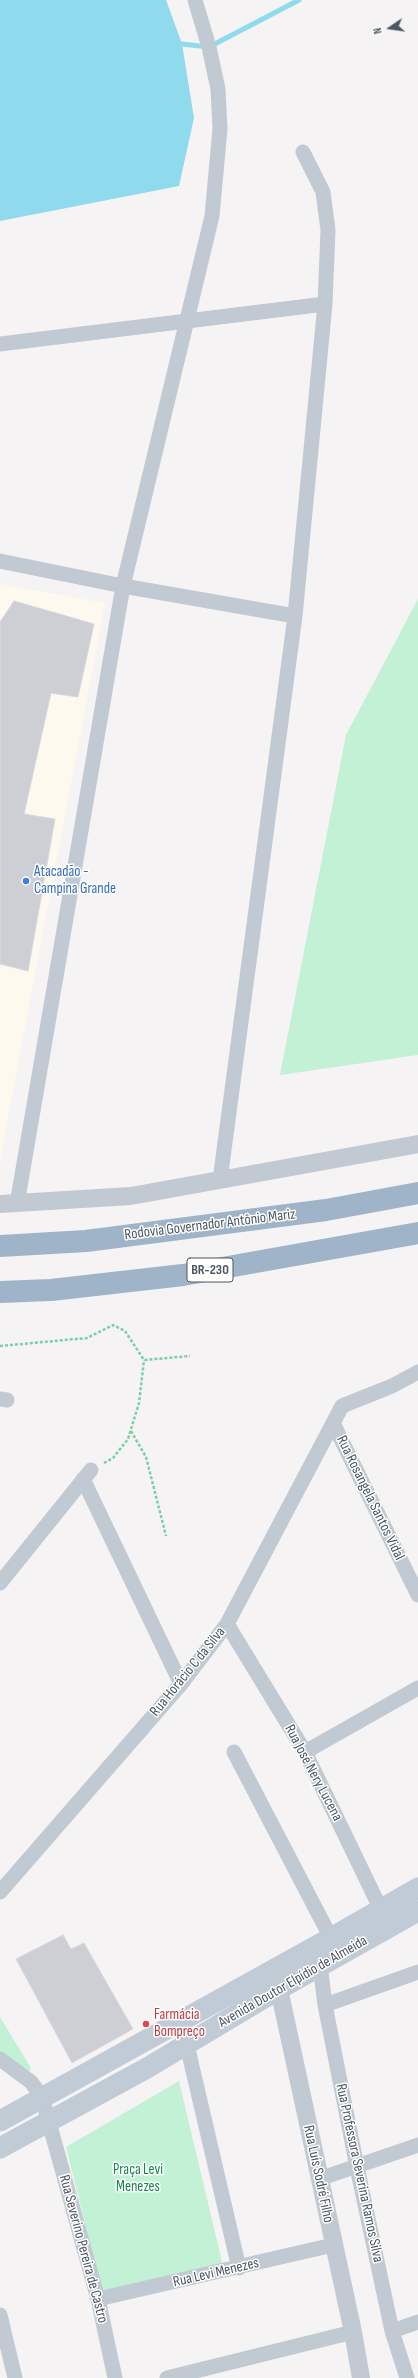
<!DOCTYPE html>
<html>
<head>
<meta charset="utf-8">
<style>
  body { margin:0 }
  #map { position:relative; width:418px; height:2378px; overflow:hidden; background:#f5f3f3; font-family:"Sofia Sans Condensed",sans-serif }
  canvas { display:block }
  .north { position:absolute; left:370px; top:8px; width:40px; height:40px; -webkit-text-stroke:3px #fff; paint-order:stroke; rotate:257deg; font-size:11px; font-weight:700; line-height:16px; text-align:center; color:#4a5661 }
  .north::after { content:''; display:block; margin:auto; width:14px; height:18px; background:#4a5661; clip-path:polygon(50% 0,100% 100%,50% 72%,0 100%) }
</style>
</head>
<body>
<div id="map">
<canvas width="418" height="2378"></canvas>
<div class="north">N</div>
</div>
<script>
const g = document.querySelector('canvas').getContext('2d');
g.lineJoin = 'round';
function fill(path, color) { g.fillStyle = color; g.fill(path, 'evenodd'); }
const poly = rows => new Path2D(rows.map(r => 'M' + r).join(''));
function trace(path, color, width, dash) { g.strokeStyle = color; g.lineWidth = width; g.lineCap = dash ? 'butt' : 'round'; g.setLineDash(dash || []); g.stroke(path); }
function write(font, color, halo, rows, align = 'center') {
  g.font = font + ' "Sofia Sans Condensed",sans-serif'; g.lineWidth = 3; g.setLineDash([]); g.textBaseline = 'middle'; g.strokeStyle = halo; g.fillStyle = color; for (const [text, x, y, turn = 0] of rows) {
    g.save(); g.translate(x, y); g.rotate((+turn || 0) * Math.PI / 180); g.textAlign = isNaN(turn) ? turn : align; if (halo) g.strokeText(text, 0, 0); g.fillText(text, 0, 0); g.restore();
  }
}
fill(poly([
  [0,584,105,603,0,1160]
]), '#fdf9ef');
fill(poly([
  [418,599,418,1055,280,1075,346,735],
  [0,2017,31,2068,27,2076,0,2057],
  [179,2081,223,2266,102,2291,66,2147]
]), '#c3f1d5');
fill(poly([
  [0,0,166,0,182,44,194,118,179,186,0,221]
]), '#90daee');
trace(poly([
  [182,44,209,47,299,0]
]), '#90daee', 5);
const building = poly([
  [14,601,94,624,78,697,51,693,24,814,55,819,28,971,0,964,0,622,14,601],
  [63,1935,71,1949,84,1943,133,2029,72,2063,16,1959,63,1935]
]);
fill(building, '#cdcfd5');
trace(building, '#d7d9de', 1);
trace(poly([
  [0,1346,87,1338,113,1325,125,1331,144,1360,190,1356],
  [131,1431,146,1457,166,1536],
  [104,1463,113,1458,128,1439,139,1403,144,1360]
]), '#7ad0a6', 2.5, [3, 2]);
trace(poly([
  [0,344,325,304],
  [0,561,123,586,295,616],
  [220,1180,295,616,325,304,328,230,323,192,303,152],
  [17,1204,123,586,212,216,220,129,218,89,209,47,195,0],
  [0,1399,7,1400],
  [333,1423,418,1595],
  [83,1479,181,1684],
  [0,1583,91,1470],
  [227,1624,305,1752,385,1918],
  [234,1752,331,1938],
  [305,1752,418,1688],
  [0,1892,181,1684,227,1624,342,1406,392,1386,418,1372],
  [320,1965,325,2005,357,2167,392,2331,407,2378],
  [325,2005,418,1972],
  [187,2045,239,2268],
  [0,2059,31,2082,42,2097,98,2299,115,2378],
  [319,2179,418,2145],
  [98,2299,333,2245],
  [0,2315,15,2378],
  [392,2331,418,2322],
  [167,2378,353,2332]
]), '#c1cad2', 15);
trace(poly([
  [0,1204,131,1196,418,1144],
  [274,1976,279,1989,353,2332,361,2378]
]), '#c1cad2', 18);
trace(poly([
  [0,2121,331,1938,418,1888],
  [0,2148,147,2068,279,1989,418,1911]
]), '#c1cbd6', 21);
trace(poly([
  [0,1246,86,1241,326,1210,418,1193],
  [0,1292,51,1290,183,1275,418,1233]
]), '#9fb4c9', 22);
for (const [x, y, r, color] of [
  [26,881,4,"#3f7fe0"],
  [146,2024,4,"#e0444e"]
]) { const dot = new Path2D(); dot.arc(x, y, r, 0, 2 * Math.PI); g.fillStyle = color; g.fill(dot); trace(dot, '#fff', 1.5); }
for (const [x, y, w] of [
  [210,1270,46]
]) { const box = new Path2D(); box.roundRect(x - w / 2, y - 12, w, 24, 3); g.fillStyle = '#fff'; g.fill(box); trace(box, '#4a5661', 1); }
write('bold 14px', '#4a5661', null, [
  ["BR-230",210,1270]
]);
write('15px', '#366cbe', '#fff', [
  ["Atacadão -",34,872],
  ["Campina Grande",34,889]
], 'left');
write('15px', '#4a5661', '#fff', [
  ["Rodovia Governador Antônio Mariz",210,1225,-7],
  ["Rua Rosangela Santos Vidal",370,1498,64],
  ["Rua Horácio C da Silva",188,1672,-51],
  ["Rua José Nery Lucena",313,1773,62],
  ["Avenida Doutor Elpídio de Almeida",293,1982,-30],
  ["Rua Professora Severina Ramos Silva",359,2173,78],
  ["Rua Luís Sodré Filho",318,2174,78],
  ["Rua Severino Pereira de Castro",83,2249,75],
  ["Rua Levi Menezes",216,2273,-13]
]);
write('15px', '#be3a42', '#fff', [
  ["Farmácia",154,2015],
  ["Bompreço",154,2032]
], 'left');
write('15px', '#17864f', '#fff', [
  ["Praça Levi",138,2170],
  ["Menezes",138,2187]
]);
</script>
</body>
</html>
